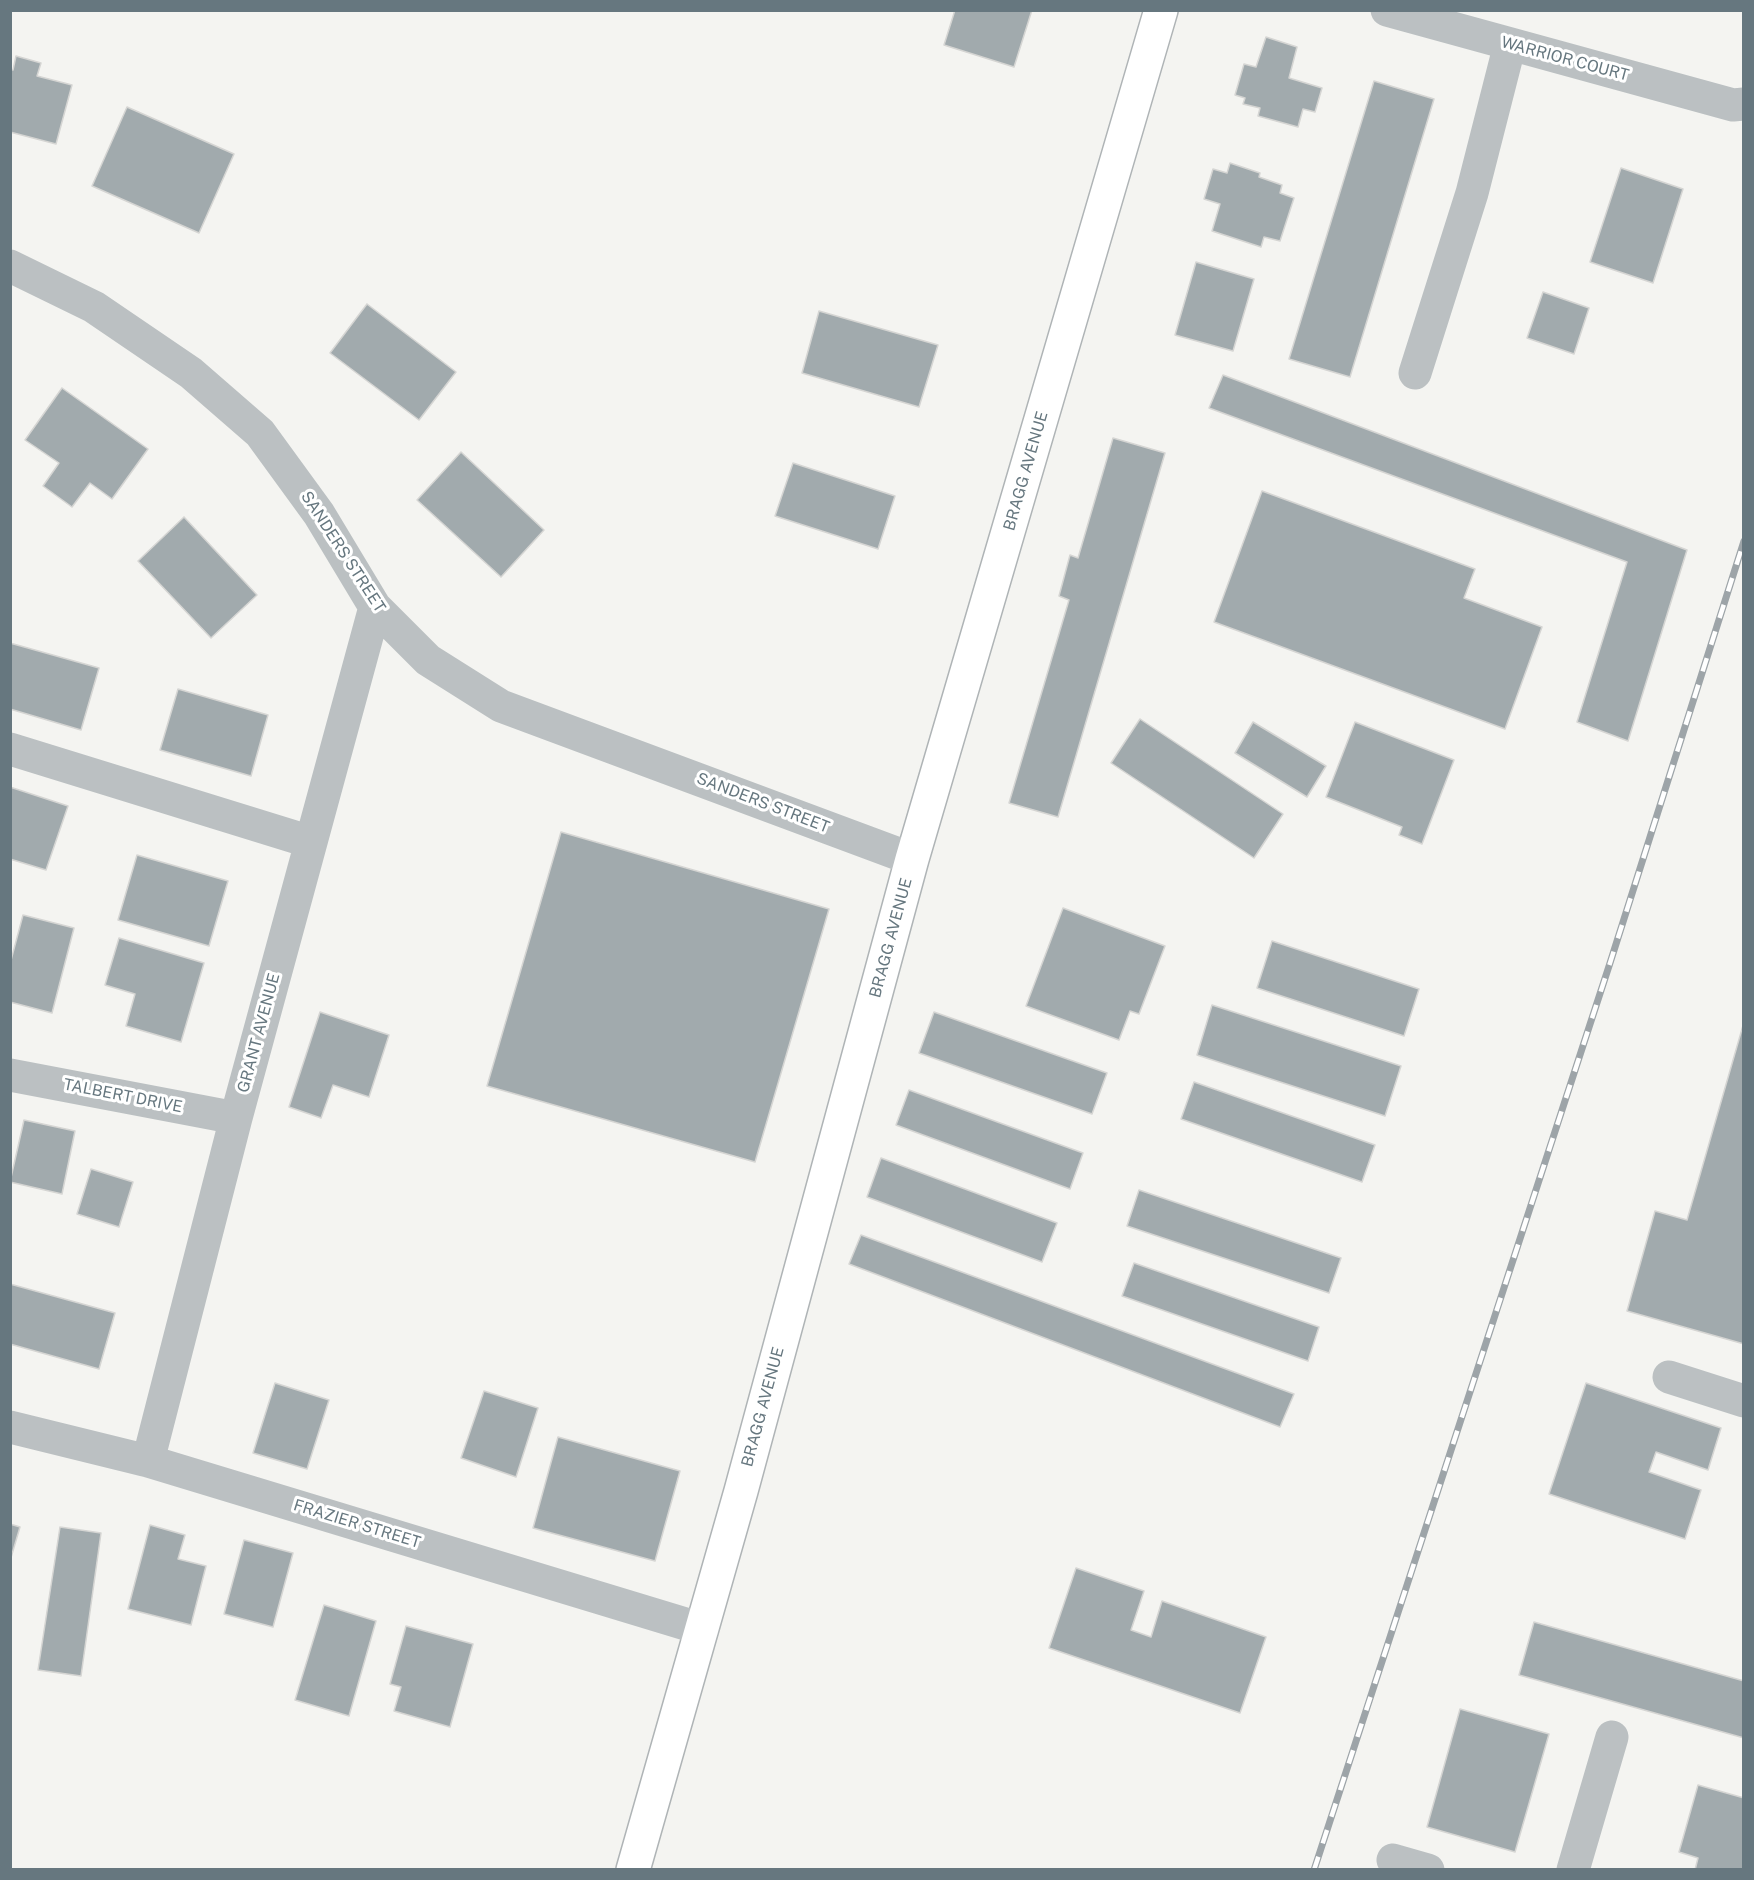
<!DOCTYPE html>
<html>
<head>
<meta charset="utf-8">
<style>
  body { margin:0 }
  #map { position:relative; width:1754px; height:1880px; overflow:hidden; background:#f4f4f1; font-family:"Public Sans",sans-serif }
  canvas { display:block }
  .frame { position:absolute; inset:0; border:12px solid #66777f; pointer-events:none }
</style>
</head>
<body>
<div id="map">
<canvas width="1754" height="1880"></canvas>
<div class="frame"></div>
</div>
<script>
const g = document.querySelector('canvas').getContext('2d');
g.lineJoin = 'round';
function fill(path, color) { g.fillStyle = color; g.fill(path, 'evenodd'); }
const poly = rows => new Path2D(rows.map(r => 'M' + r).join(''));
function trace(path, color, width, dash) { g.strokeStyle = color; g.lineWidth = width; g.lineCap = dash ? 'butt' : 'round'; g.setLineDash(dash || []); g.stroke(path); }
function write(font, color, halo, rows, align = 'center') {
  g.font = font + ' "Public Sans",sans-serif'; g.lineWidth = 6; g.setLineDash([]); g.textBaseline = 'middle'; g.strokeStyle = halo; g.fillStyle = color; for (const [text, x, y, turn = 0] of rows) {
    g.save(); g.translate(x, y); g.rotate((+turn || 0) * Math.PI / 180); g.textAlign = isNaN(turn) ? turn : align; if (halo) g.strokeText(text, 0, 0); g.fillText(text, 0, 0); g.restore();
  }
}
const building = poly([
  [955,10,1032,10,1014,67,944,45,955,10],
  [1266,37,1297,47,1289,78,1322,88,1315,112,1303,109,1298,127,1258,116,1260,108,1243,104,1245,98,1235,95,1244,64,1256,67,1266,37],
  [16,56,41,63,37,76,72,85,56,144,10,132,10,69,13,70,16,56],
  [1374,81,1434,99,1350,377,1289,359,1374,81],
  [127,107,234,154,199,233,92,186,127,107],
  [1230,163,1260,173,1259,177,1282,185,1280,193,1294,198,1280,241,1264,237,1261,247,1212,231,1220,204,1204,199,1213,169,1227,173,1230,163],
  [1621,168,1683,189,1653,283,1590,262,1621,168],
  [1196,262,1254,279,1233,351,1175,335,1196,262],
  [1543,292,1589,308,1574,354,1527,338,1543,292],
  [367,304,456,372,419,420,330,353,367,304],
  [819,311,938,345,919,407,802,373,819,311],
  [1223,375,1687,550,1628,741,1577,722,1627,562,1209,408,1223,375],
  [62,388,148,449,112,499,90,483,72,507,43,486,59,463,25,440,62,388],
  [1113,438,1165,453,1058,817,1009,803,1069,600,1059,596,1070,555,1078,558,1113,438],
  [461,452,544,530,501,577,417,500,461,452],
  [793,463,895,496,878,549,775,516,793,463],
  [1262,491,1475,569,1464,598,1542,627,1505,729,1214,622,1262,491],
  [184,517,257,595,211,638,138,561,184,517],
  [10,643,99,668,81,730,10,709,10,643],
  [178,689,268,715,251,776,160,750,178,689],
  [1140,719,1283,814,1254,858,1111,763,1140,719],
  [1253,722,1326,766,1307,797,1235,753,1253,722],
  [1355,722,1454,760,1422,844,1399,835,1402,827,1326,797,1355,722],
  [10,787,68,806,46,870,10,859,10,787],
  [561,832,829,909,755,1162,487,1086,561,832],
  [137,855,228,881,209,946,118,920,137,855],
  [1063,908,1165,946,1139,1014,1130,1011,1119,1040,1026,1006,1063,908],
  [23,915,74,928,52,1013,10,1002,10,964,23,915],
  [119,938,204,963,181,1042,126,1026,135,994,105,985,119,938],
  [1272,941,1419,989,1404,1036,1257,988,1272,941],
  [1212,1005,1401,1066,1385,1116,1197,1055,1212,1005],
  [320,1012,389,1035,369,1097,333,1085,321,1118,289,1107,320,1012],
  [934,1012,1107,1073,1092,1114,919,1053,934,1012],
  [1744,1022,1744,1344,1627,1311,1655,1211,1687,1220,1744,1022],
  [1194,1082,1375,1145,1362,1182,1181,1119,1194,1082],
  [909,1090,1083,1153,1070,1189,896,1125,909,1090],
  [24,1120,75,1131,62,1194,10,1182,24,1120],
  [881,1158,1057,1223,1042,1262,867,1197,881,1158],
  [91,1169,133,1182,119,1227,77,1214,91,1169],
  [1139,1190,1341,1258,1329,1293,1127,1226,1139,1190],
  [861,1235,1294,1394,1280,1427,849,1264,861,1235],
  [1134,1263,1319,1327,1308,1361,1122,1296,1134,1263],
  [10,1284,115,1313,99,1369,10,1344,10,1284],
  [275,1383,329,1400,307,1469,253,1453,275,1383],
  [1586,1383,1721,1428,1708,1470,1656,1452,1649,1472,1701,1490,1685,1539,1549,1494,1586,1383],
  [484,1391,538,1408,516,1477,461,1458,484,1391],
  [558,1437,680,1471,655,1561,533,1528,558,1437],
  [10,1524,20,1527,10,1561,10,1524],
  [150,1525,185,1535,178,1559,206,1566,191,1625,128,1609,150,1525],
  [60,1527,101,1533,81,1676,38,1670,60,1527],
  [244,1540,293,1553,273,1627,224,1614,244,1540],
  [1076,1568,1144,1591,1131,1630,1151,1637,1162,1601,1266,1637,1240,1713,1049,1648,1076,1568],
  [324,1605,376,1621,349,1716,295,1700,324,1605],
  [1534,1622,1744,1681,1744,1738,1519,1675,1534,1622],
  [406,1626,473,1644,450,1727,394,1711,401,1687,390,1684,406,1626],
  [1460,1709,1549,1734,1515,1852,1427,1827,1460,1709],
  [1698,1785,1744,1798,1744,1870,1695,1870,1698,1858,1679,1852,1698,1785]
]);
fill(building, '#a1aaad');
trace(building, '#d5d5d3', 1.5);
const major = poly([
  [633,1870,741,1491,912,859,1161,10]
]);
trace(major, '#afb4b6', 36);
trace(poly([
  [1387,10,1733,105,1744,104],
  [10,266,94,307,191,373,260,433,319,514,375,607,428,660,501,706,912,859],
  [1415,373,1472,193,1510,44],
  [10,749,311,842],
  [10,1075,236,1118],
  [1669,1377,1744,1401],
  [10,1427,148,1461,702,1629],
  [148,1461,236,1118,375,607],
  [1393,1860,1428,1870],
  [1573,1870,1612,1737]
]), '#bbc0c2', 33);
trace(major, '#fff', 33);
const rail = poly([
  [1314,1870,1610,963,1744,541]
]);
trace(rail, '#9da4a8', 7);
trace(rail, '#fff', 4.5, [14]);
write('16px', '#66777f', '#fff', [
  ["WARRIOR COURT",1565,59,15],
  ["BRAGG AVENUE",1026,471,-74],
  ["SANDERS STREET",343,552,57],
  ["SANDERS STREET",763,803,21],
  ["BRAGG AVENUE",891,938,-75],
  ["GRANT AVENUE",259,1033,-75],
  ["TALBERT DRIVE",123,1096,11],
  ["BRAGG AVENUE",763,1407,-75],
  ["FRAZIER STREET",357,1524,17]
]);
</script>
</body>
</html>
